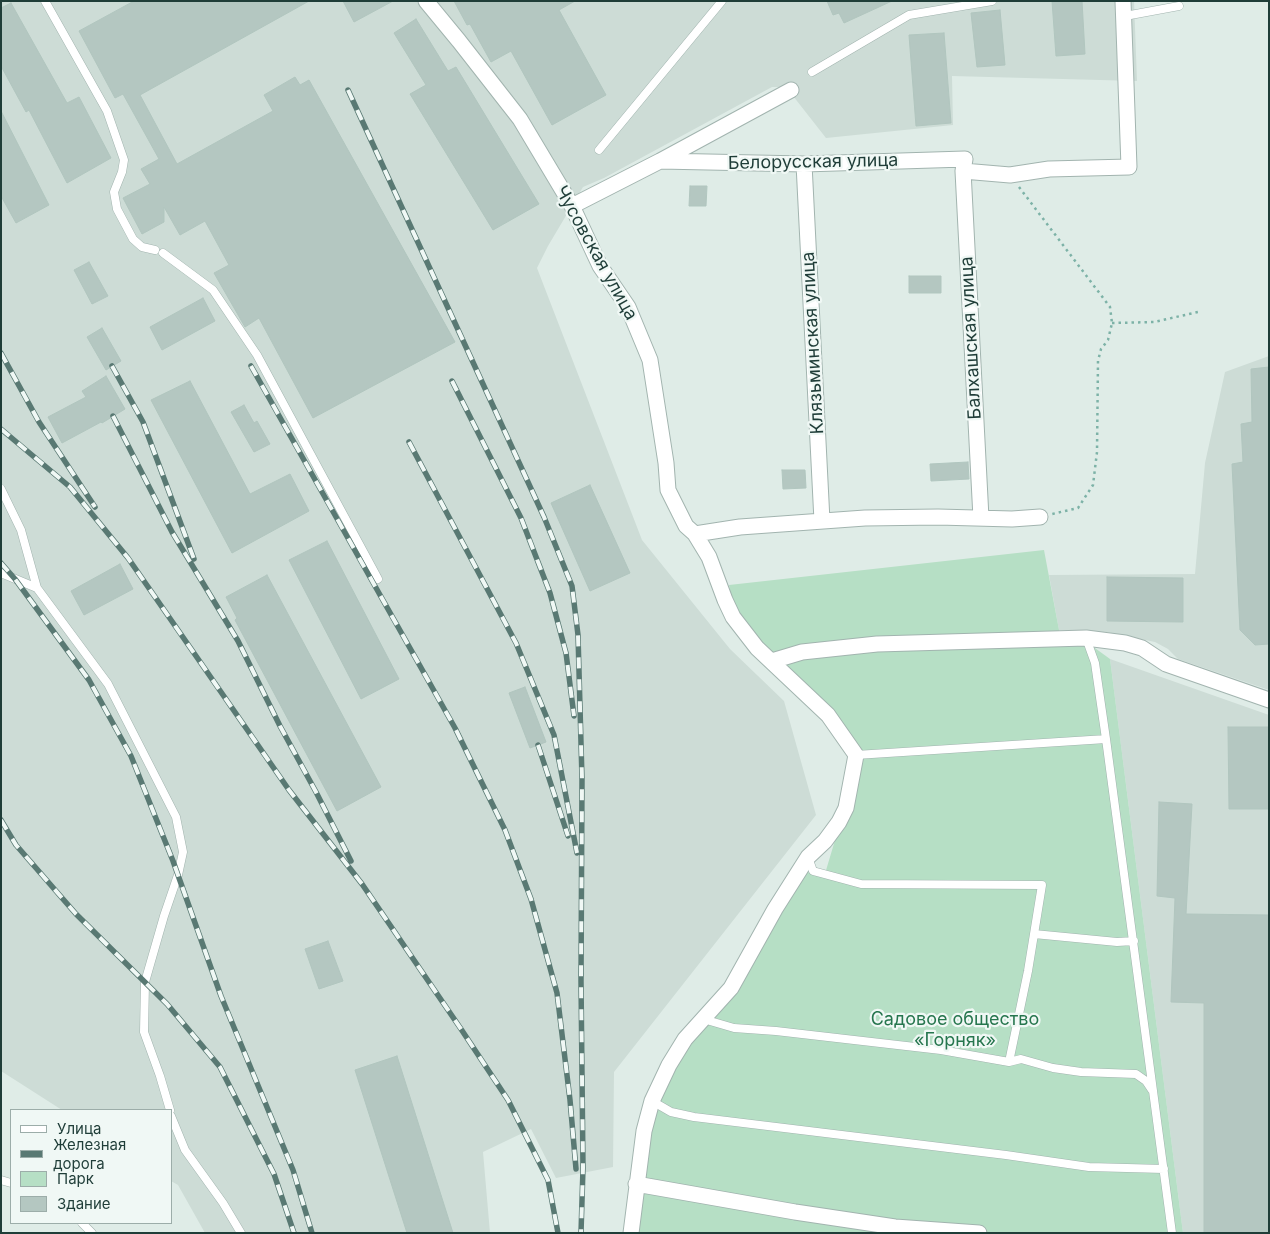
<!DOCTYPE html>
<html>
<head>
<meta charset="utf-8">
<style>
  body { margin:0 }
  #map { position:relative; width:1270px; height:1234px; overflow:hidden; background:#dfece7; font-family:Inter,sans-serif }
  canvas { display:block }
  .frame { position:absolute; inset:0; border:2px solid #1f3d38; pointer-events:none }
  .legend { position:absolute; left:10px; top:1109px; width:162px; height:115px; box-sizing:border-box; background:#f0f8f5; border:1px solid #9cada9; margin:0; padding:6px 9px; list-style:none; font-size:15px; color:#1f3d38 }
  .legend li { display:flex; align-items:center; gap:10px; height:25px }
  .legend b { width:25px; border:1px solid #9cada9 }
</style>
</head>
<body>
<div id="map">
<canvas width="1270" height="1234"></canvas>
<div class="frame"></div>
<ul class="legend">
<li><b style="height:6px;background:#fff"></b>Улица</li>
<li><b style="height:6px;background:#597973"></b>Железная дорога</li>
<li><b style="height:14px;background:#b6dfc5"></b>Парк</li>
<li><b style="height:14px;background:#b4c7c1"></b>Здание</li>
</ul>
</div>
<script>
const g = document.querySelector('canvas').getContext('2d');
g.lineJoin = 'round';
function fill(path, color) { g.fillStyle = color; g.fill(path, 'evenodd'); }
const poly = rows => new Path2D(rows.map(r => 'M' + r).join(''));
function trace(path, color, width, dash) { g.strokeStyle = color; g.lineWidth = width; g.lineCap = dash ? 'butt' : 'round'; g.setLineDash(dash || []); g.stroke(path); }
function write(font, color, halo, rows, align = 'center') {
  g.font = font + ' Inter,sans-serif'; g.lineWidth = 4.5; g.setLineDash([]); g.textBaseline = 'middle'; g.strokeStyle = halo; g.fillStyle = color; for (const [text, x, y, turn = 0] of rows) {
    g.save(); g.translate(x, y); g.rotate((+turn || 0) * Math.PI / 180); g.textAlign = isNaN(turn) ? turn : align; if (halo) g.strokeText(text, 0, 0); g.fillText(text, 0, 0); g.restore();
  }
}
fill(poly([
  [1,1,1134,1,1137,81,952,76,953,125,826,138,786,87,772,87,604,178,583,187,548,246,537,268,642,540,730,649,784,701,816,815,614,1072,613,1167,556,1178,531,1129,483,1152,490,1233,205,1233,178,1185,171,1181,171,1110,62,1110,1,1071],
  [1269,356,1269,690,1178,659,1168,649,1155,642,1106,632,1059,630,1049,575,1195,574,1205,463,1225,372],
  [1110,659,1269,715,1269,1233,1183,1233]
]), '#cddcd6');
fill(poly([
  [1044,550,1059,630,1063,640,1088,643,1110,659,1183,1233,634,1233,639,1183,660,1091,701,1023,801,870,824,877,853,780,856,755,765,649,732,603,729,585]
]), '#b6dfc5');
const building = poly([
  [134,1,309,1,140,95,177,164,273,111,264,95,295,77,300,85,309,80,455,342,313,418,259,318,245,327,214,273,229,265,205,221,180,235,164,207,164,222,142,234,123,198,150,184,141,169,159,159,123,94,115,98,79,31,134,1],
  [343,1,393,1,354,22,343,1],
  [454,1,575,1,559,10,606,95,552,125,511,51,491,62,470,24,467,25,454,1],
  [827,1,892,1,844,23,839,13,833,15,827,1],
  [1052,1,1082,1,1085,54,1056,56,1052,1],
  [11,3,67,103,79,97,111,158,67,183,29,110,26,112,1,66,1,8,11,3],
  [1000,10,1005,65,977,67,971,13,1000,10],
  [416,19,448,71,456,67,539,204,493,230,410,94,426,85,394,33,416,19],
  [944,33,951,123,916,126,909,35,944,33],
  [1,111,49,205,16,223,1,196,1,111],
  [690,186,707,186,706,206,689,206,690,186],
  [89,262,108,296,92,304,74,270,89,262],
  [909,276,941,276,941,293,909,293,909,276],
  [203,298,215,321,162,350,150,327,203,298],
  [102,328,121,361,106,370,87,337,102,328],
  [1269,367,1269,644,1255,645,1240,630,1232,464,1243,462,1241,424,1252,422,1251,369,1269,367],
  [106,376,125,409,102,423,101,422,62,443,48,417,86,397,82,391,106,376],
  [190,381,250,494,290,474,309,511,232,553,151,400,190,381],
  [244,405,254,423,257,421,270,444,254,452,231,412,244,405],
  [968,462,969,479,931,481,930,464,968,462],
  [782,470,805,470,806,488,783,489,782,470],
  [590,485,630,573,590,591,551,503,590,485],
  [327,541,399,679,361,699,289,560,327,541],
  [120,564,133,589,84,615,71,591,120,564],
  [267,575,381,787,337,811,235,620,237,618,226,597,267,575],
  [1107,577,1183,578,1183,622,1107,621,1107,577],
  [525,687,546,742,530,748,509,693,525,687],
  [1228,727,1269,727,1269,809,1229,809,1228,727],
  [1159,802,1192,804,1186,914,1269,915,1269,1233,1204,1233,1204,1003,1171,1002,1175,898,1157,896,1159,802],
  [328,941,343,981,319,989,305,949,328,941],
  [397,1056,453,1233,407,1233,355,1070,397,1056]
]);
fill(building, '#b4c7c1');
trace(building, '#b1c6bf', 1);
const lane = poly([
  [45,1,107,111,124,160,122,172,114,192,117,209,133,239,142,247,155,250],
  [1125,16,1179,6],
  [812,72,909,15,992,1],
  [599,150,722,1],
  [163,253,213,290,257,355,378,579],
  [1,489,21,530,37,588,108,684,176,817,183,852,178,875,164,916,145,982,144,1032,160,1076,170,1110],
  [1,573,37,588],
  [1086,638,1095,663,1106,739,1172,1233],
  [856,755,1106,739],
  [808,857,813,871,861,884,1042,885,1028,971,1009,1062],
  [1034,934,1117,942,1134,941],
  [706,1017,710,1021,734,1028,776,1031,941,1050,1009,1062,1021,1059,1053,1068,1081,1072,1136,1074,1146,1081,1152,1090],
  [652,1101,671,1112,694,1117,1006,1155,1089,1167,1164,1169],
  [171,1116,185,1150,223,1203,241,1233],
  [1,1180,11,1183],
  [82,1223,92,1233]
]);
const street = poly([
  [426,1,459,41,520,119,572,206,600,266,628,307,650,360,666,463,668,490,686,526,695,534,709,557,725,600,733,617,757,648,828,715,856,755,846,808,839,822,825,841,808,857,775,909,731,988,685,1039,669,1065,652,1101,644,1131,631,1233],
  [660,161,804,164,965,159,963,171,981,518],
  [804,164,822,521],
  [963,171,1010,175,1049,169,1129,167,1123,1],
  [572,206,660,161,791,90],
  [695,534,740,527,865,518,938,517,1012,519,1040,517],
  [772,661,802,652,877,644,1086,638,1125,643,1142,648,1166,664,1269,700],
  [636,1184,795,1212,895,1227,979,1233]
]);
trace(lane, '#a2b4af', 9);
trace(street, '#a2b4af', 17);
trace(poly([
  [1019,187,1110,307,1112,323,1108,340,1101,349,1098,361,1097,452,1093,485,1078,508,1052,514],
  [1112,323,1154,322,1198,312]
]), '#7db2a7', 2.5, [2.5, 4]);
trace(lane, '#fff', 8);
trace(street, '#fff', 15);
const rail = poly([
  [348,90,544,517,572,586,578,635,582,779,581,981,583,1168,581,1233],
  [1,353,39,422,95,507],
  [112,366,143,422,194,559],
  [251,366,455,728,505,830,531,899,557,993,570,1100,576,1169],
  [452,381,521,518,550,593,566,653,574,716],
  [113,416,172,532,238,641,280,726,316,792,351,861],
  [1,429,70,487,128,558,289,790,362,884,461,1029,508,1100,548,1180,558,1233],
  [409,442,516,643,554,735,577,853],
  [1,563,15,579,89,680,131,756,173,861,221,996,293,1170,312,1233],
  [538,745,568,836],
  [1,820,16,845,76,914,167,1004,220,1067,274,1174,294,1233]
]);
trace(rail, '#597973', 5.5);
trace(rail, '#f0f8f5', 4, [11]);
write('18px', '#1f3d38', '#f0f8f5', [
  ["Белорусская улица",813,162,-1],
  ["Чусовская улица",596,253,61],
  ["Балхашская улица",971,338,-93],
  ["Клязьминская улица",813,343,-93]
]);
write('18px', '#26764e', '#f0f8f5', [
  ["Садовое общество",955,1020],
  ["«Горняк»",955,1041]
]);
</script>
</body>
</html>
